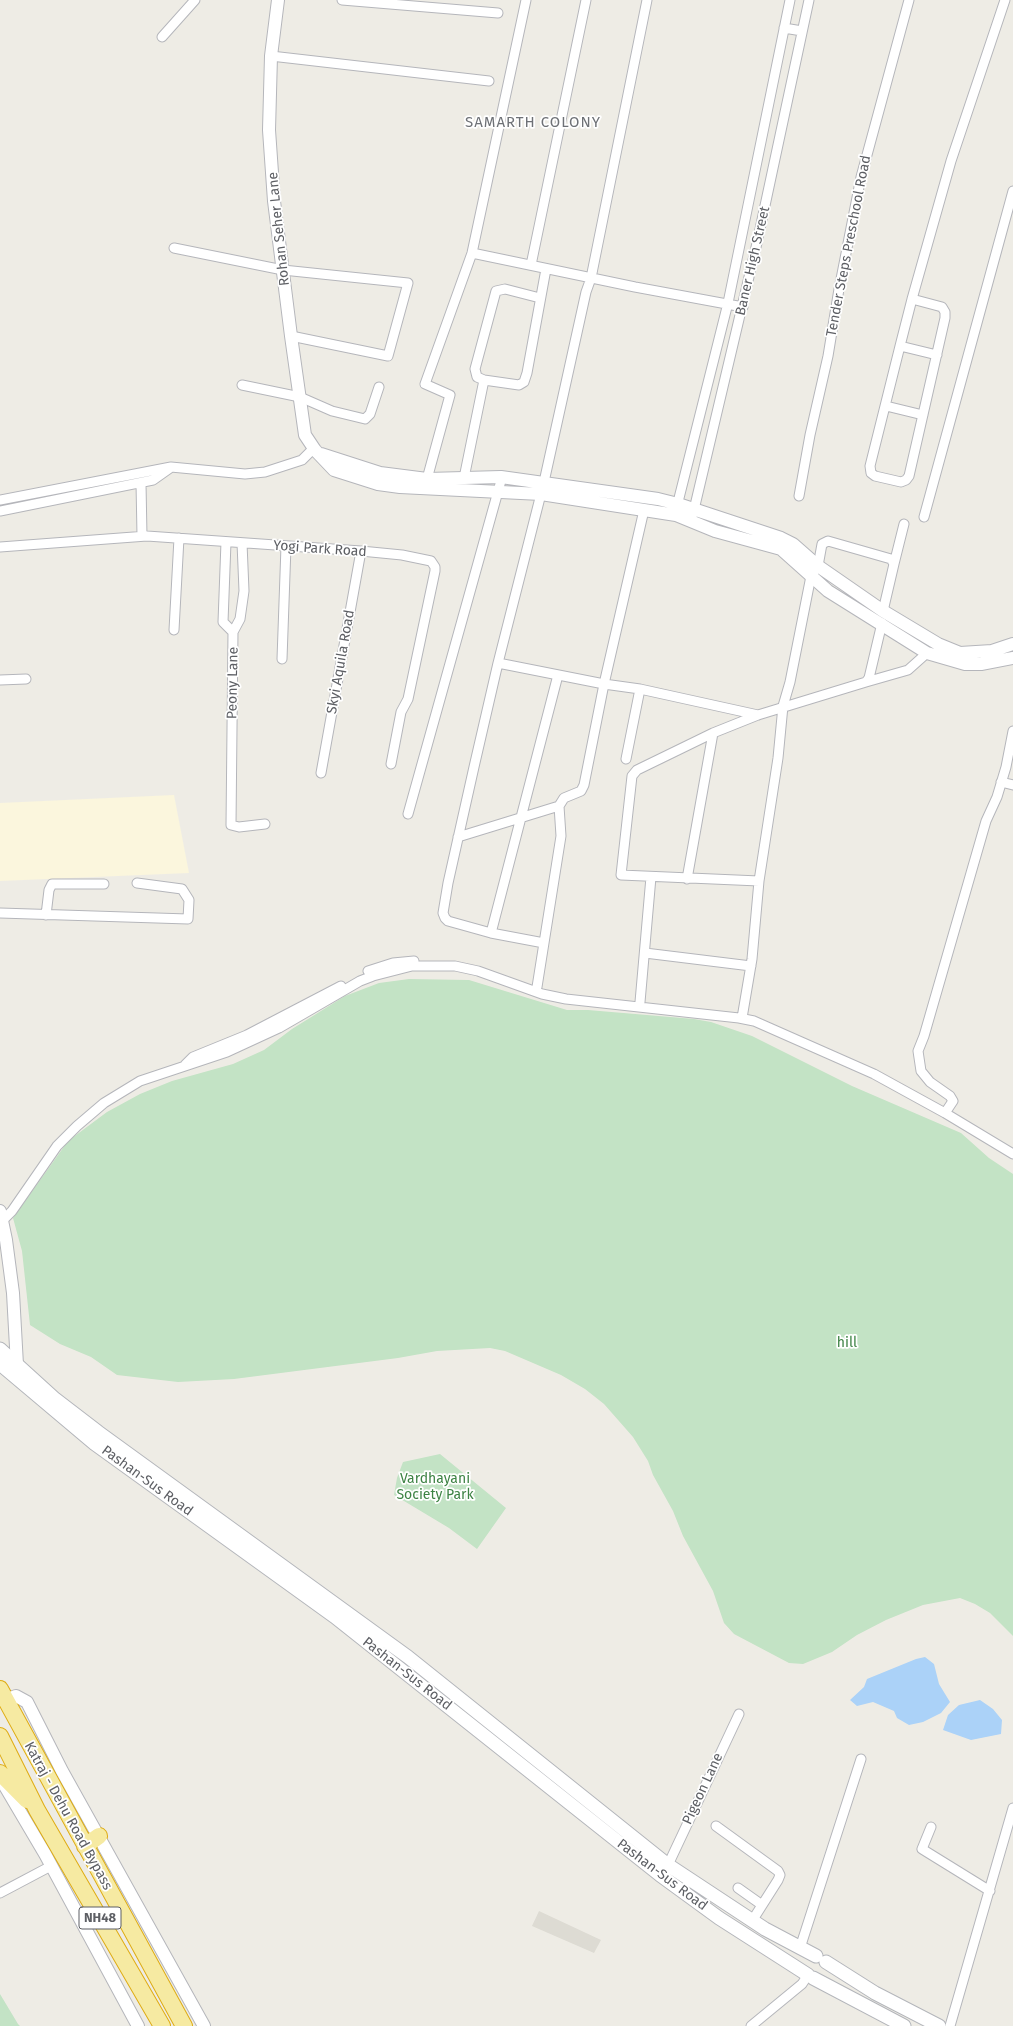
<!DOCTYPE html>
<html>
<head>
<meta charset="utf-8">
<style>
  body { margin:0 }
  canvas { display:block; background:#eeece5 }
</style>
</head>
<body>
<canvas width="1013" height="2026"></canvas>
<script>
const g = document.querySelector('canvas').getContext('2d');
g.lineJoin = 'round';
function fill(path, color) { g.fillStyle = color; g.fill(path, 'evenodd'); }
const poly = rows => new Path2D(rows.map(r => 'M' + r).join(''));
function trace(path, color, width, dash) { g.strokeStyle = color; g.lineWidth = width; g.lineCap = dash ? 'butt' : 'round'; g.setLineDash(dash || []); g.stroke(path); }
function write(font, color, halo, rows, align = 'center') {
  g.font = font + ' "Fira Sans",sans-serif'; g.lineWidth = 3.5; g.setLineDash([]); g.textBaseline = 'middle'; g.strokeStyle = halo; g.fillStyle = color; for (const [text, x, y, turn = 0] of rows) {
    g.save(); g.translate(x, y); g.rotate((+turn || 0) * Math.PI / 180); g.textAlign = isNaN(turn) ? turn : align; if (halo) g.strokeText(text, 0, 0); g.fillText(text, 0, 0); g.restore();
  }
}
fill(poly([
  [174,795,189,873,0,881,0,803]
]), '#fbf6dd');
fill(poly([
  [539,1911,601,1940,594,1953,532,1926]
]), '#dddbd3');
fill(poly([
  [409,979,469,980,567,1010,588,1010,694,1019,711,1022,752,1036,852,1086,961,1133,989,1158,1013,1174,1013,1636,990,1613,975,1604,960,1598,923,1605,886,1620,857,1635,832,1652,803,1664,789,1663,734,1634,724,1623,713,1591,683,1536,673,1511,653,1475,648,1461,633,1437,604,1404,585,1389,561,1375,505,1351,490,1348,437,1351,398,1358,234,1379,178,1382,117,1375,91,1357,60,1344,30,1325,22,1251,13,1218,68,1141,107,1112,140,1094,172,1081,233,1064,264,1050,292,1029,345,996,379,983],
  [440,1454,506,1508,477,1549,449,1528,394,1495,397,1478,403,1462],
  [0,1994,18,2024,20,2026,0,2026]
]), '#c3e3c5');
fill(poly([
  [925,1657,934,1664,939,1684,950,1702,941,1713,923,1722,909,1725,897,1718,894,1711,873,1702,857,1706,850,1700,864,1687,867,1679,916,1659],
  [980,1700,993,1709,1002,1720,1001,1734,971,1740,943,1730,948,1715,959,1705]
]), '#abd2f8');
const minor = poly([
  [342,0,498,13],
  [784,28,802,31],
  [162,37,195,0],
  [271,56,489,81],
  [174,248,283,270,408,283,388,356,291,336],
  [472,253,635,287,743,307],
  [531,265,586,0],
  [912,299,942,307,945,312,945,318,909,476,906,480,901,482,875,476,871,473,870,466,900,346,912,299,951,161,1005,0],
  [900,346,937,355],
  [484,380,477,377,475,369,496,291,505,289,540,298],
  [242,385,300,397,332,411,365,419,370,414,379,387],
  [886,406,923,415],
  [464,478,484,380,519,385,524,382,527,373,546,269],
  [427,479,450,395,425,384,472,253,526,0],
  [141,483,142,536],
  [799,496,810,435,828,356,839,289,861,177,909,0],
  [0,500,171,467,245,474,265,472,302,460,314,448],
  [676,510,728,303,790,0],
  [0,511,153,480,170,468],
  [693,514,757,243,809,0],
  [924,517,1013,191],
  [226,542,223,622,233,632],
  [242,543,244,591,240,619,233,632,231,825,239,827,265,824],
  [0,547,147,536,361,551,402,555,431,561,435,567,435,571,408,699,401,712,391,764],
  [894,564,904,524],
  [174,630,179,538],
  [282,659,286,546],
  [498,663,544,482,586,292,591,278,647,0],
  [0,680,26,679],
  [866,682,908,670,927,653],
  [640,689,758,715],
  [321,773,361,551],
  [1001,782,1013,785],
  [408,814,502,477],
  [458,837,559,806],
  [687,879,713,733],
  [759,881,621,875,632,776,637,770,713,733,758,715,866,682,869,678,882,623],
  [0,913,188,919,189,900,182,889,137,883],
  [46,915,49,890,52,884,104,884],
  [491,933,558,675],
  [544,943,491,933,448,921,445,918,443,913,448,883,474,767,498,663,604,684,644,510],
  [645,953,751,966],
  [368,971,393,963,414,961],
  [537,987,561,836,559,806,564,798,581,791,584,785,604,684,640,689,626,759],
  [640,1002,651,877],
  [742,1018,752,959,759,881,778,758,783,706,790,682,811,576,818,566,822,544,828,541,891,559,894,564,883,611],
  [185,1065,193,1057,247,1035,341,986],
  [945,1113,953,1101,950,1096,930,1082,921,1071,918,1051,924,1036,986,821,997,797,1006,767,1013,731],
  [3,1220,12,1211,57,1146,77,1126,104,1103,140,1081,227,1052,279,1028,360,981,373,976,412,966,455,966,478,971,542,994,566,999,739,1018,754,1021,874,1074,945,1113,1013,1154],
  [716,1826,778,1871,780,1875,778,1880,752,1921],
  [931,1827,922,1849,990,1891],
  [668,1865,739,1714],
  [738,1888,762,1905],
  [0,1893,51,1866],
  [800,1948,861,1759],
  [751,2026,802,1984,808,1975],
  [950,2026,1013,1808]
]);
const tertiary = poly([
  [278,0,271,56,269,130,274,201,291,336,305,435,315,450,334,470,378,484,400,487,541,494,676,515,715,531,781,549,828,591,927,653,965,664,981,664,1013,658],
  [321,454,380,473,427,479,501,477,658,499,678,504,781,538,793,544,818,566,883,611,938,644,960,653,992,651,1013,644],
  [0,1211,6,1240,13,1293,17,1365],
  [5,1700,16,1696,27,1702,62,1771,204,2026],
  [2,1781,45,1854,138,2026]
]);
const secondary = poly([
  [0,1349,55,1399,98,1432,408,1657,668,1865,765,1929,816,1956],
  [0,1364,95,1444,335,1617,660,1875,719,1918,808,1975],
  [826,1962,875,1993,939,2026],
  [813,1978,904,2026]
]);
const trunk = poly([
  [0,1689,184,2026],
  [0,1736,37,1810,162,2026],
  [0,1773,27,1800],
  [85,1846,99,1836]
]);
trace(minor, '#b5b6bb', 11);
trace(tertiary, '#b5b6bb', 14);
trace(secondary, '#b4b6bb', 15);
trace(trunk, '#dfac13', 18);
trace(minor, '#fff', 9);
trace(tertiary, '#fff', 12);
trace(secondary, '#fff', 13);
trace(trunk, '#f6eaa2', 16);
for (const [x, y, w] of [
  [100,1918,42]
]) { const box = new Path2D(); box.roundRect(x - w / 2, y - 11, w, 22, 3); g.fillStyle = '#fff'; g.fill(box); trace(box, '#5d5f64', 1); }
write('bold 13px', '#5d5f64', null, [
  ["NH48",100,1918]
]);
write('14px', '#5d5f64', '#fff', [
  ["Rohan Seher Lane",279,229,-96],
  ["Tender Steps Preschool Road",849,246,-79],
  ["Baner High Street",753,261,-77],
  ["Yogi Park Road",320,549,4],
  ["Skyi Aquila Road",341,662,-80],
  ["Peony Lane",233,683,-89],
  ["Pashan-Sus Road",147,1481,36],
  ["Pashan-Sus Road",407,1674,38],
  ["Pigeon Lane",703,1789,-65],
  ["Katraj - Dehu Road Bypass",68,1816,61],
  ["Pashan-Sus Road",662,1875,37]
]);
write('14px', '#3d8344', '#fff', [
  ["hill",847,1343],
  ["Vardhayani",435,1479],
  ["Society Park",435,1495]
]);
g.letterSpacing = '1px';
write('15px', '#6e7176', '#fff', [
  ["SAMARTH COLONY",533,123]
]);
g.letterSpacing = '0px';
</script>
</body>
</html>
